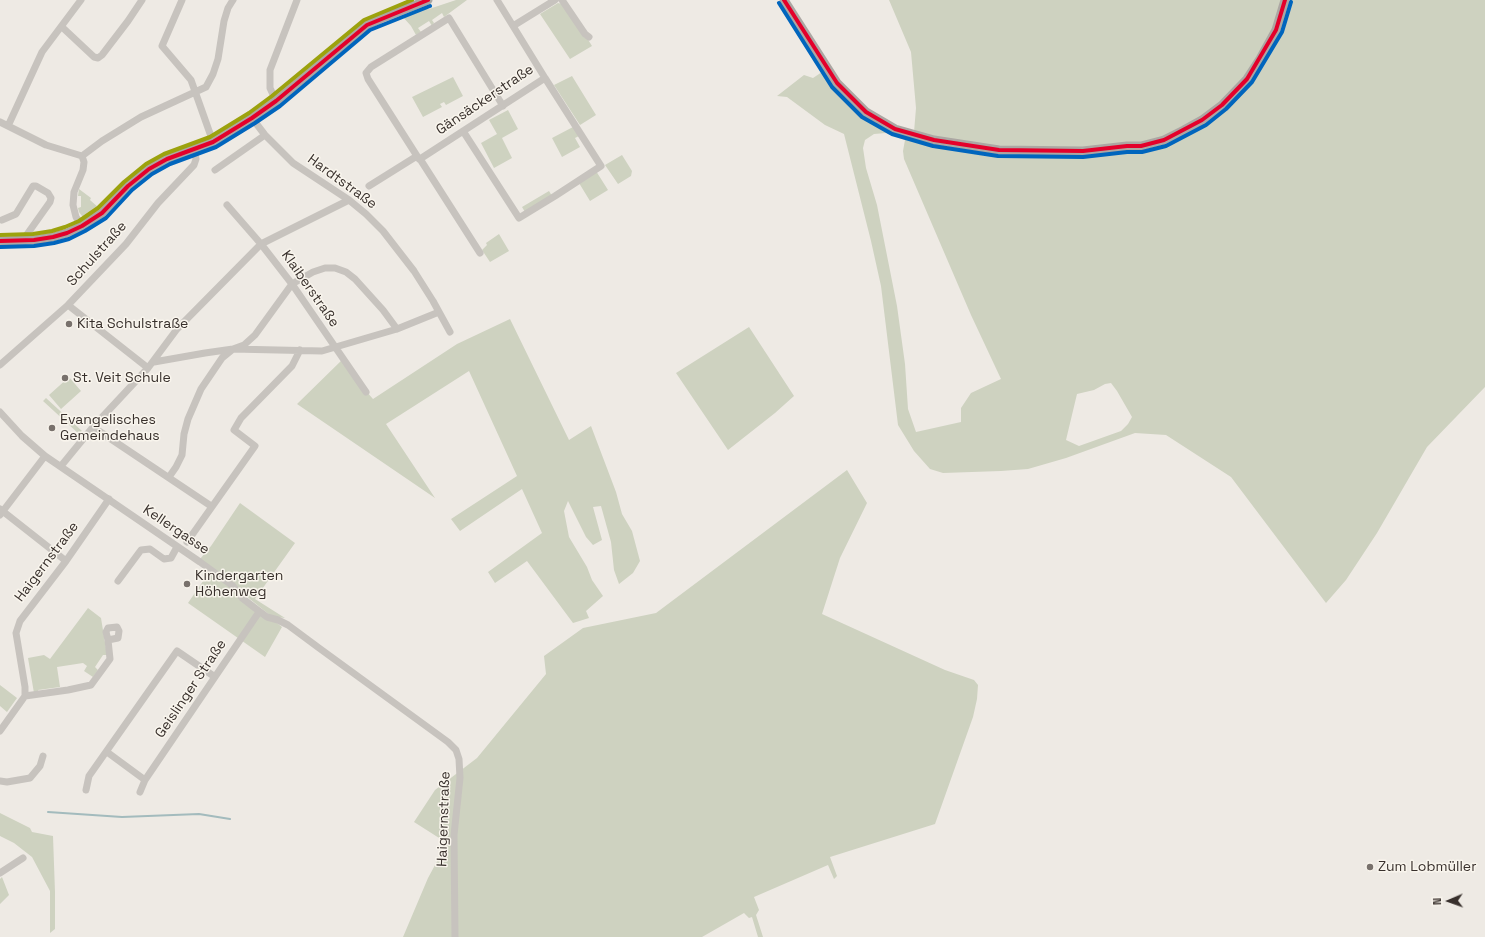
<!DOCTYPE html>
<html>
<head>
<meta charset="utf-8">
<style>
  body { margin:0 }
  #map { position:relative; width:1485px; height:937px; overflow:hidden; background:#eeeae4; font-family:"Space Grotesk",sans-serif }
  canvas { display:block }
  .north { position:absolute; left:1429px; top:881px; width:40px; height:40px; -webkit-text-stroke:3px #f9f5ed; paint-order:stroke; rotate:268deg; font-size:11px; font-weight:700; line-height:16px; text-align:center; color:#38302c }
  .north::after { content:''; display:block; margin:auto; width:14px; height:18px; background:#38302c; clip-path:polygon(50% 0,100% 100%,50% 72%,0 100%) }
</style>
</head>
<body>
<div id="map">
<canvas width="1485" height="937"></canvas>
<div class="north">N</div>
</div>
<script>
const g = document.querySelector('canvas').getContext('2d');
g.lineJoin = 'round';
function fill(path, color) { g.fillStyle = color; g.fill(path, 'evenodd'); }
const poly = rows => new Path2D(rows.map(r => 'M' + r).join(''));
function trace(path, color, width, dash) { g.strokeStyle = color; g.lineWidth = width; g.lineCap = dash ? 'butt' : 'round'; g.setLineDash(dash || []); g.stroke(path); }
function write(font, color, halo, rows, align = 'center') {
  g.font = font + ' "Space Grotesk",sans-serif'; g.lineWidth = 3; g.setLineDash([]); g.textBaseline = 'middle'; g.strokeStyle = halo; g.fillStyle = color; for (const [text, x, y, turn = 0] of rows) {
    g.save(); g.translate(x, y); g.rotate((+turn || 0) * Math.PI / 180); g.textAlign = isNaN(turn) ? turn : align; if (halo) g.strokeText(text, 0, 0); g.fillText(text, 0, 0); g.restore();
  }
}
fill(poly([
  [456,0,467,0,444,17,442,13,432,20,434,23,432,26,429,21,418,28,421,32,416,35,411,26,402,16,421,9,429,9],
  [889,0,1485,0,1485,387,1427,447,1377,533,1346,580,1326,603,1231,477,1166,435,1135,433,1066,458,1028,469,1001,471,943,473,930,469,914,451,898,425,881,286,871,241,844,134,825,125,787,97,777,96,804,75,813,78,825,70,868,111,896,128,914,132,916,108,911,52],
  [886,133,905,140,903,151,904,159,971,315,1001,379,971,393,961,408,961,422,916,432,908,409,905,364,897,306,877,205,866,168,863,148,865,140,874,134],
  [1111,383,1117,391,1132,417,1128,424,1121,431,1079,446,1066,440,1077,394,1094,390,1105,384],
  [558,3,562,4,585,38,587,38,592,46,570,59,540,14],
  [572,76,596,115,580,125,554,85],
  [453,77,463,96,446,105,444,102,440,104,442,107,423,117,412,97],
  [508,110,518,129,502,138,512,158,494,168,481,143,497,134,489,120],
  [573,127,579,136,575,138,580,147,562,157,552,138],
  [622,155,632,171,631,176,618,184,605,165],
  [596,171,608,190,590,201,579,183],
  [79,189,91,198,90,200,99,208,88,217,82,216,79,212,78,208,81,207,81,196,78,196],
  [549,191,552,196,525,212,522,207],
  [499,234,509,251,490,262,482,250,487,245,486,243],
  [510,319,569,440,591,426,616,492,622,514,632,531,640,561,633,573,619,584,614,570,611,542,601,506,593,507,602,540,593,545,586,537,568,501,564,511,569,537,587,567,592,580,603,596,586,611,589,618,573,623,527,561,495,583,488,572,542,533,522,489,460,531,451,519,517,476,469,371,386,424,435,498,297,404,344,358,366,391,373,399,457,344],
  [749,327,794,396,775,413,728,450,676,373],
  [69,377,81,391,61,409,49,395],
  [46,398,82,431,79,434,43,401],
  [847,470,867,503,840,558,822,614,945,670,974,680,978,685,977,699,973,717,935,824,830,857,837,876,834,879,828,865,754,897,759,910,756,915,763,937,758,937,752,917,749,918,744,913,702,937,403,937,428,878,447,843,414,822,435,790,477,758,546,674,544,656,583,628,656,613],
  [240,503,295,543,255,599,285,618,271,616,200,559,211,546],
  [210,571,282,627,265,657,188,603],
  [88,608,101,618,107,655,103,655,95,667,98,670,93,677,84,671,87,666,83,663,57,667,60,687,38,690,39,692,34,693,28,658,44,655,50,659],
  [0,685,17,698,7,712,0,706],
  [0,813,30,828,32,832,53,836,55,892,55,929,50,933,50,891,32,857,14,843,0,836],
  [2,877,9,895,0,904,0,879]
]), '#ced2c0');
trace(poly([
  [48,812,122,817,199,814,230,819]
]), '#a3bbbd', 2);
trace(poly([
  [182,0,162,46,191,80,213,142],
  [562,0,585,34,589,37],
  [513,26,555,0],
  [62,27,94,57,98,58,102,55,128,21,142,0],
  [276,101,270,88,270,70,297,0],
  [252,118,265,135,293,163,349,200,366,214,383,231,414,271,433,301,450,332],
  [0,122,46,145,82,156,84,162,83,170,74,192,73,205,76,217,82,226],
  [8,126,42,52,81,0],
  [463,131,519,218,555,196,601,166,545,78],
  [82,156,102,141,141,117,206,87,213,74,218,59,224,21,228,8,233,0],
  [417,156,368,79,366,73,371,67,449,18,503,106],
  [215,170,265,135],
  [369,186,417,156,419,159],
  [227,205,261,244,292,284,366,392],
  [2,220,16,214,33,186,36,186,48,193,51,198,50,202,23,240],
  [480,253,420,159,545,78,497,0],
  [68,305,148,368],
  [154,362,205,353,233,349,322,351,397,329,439,312],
  [0,365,68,305,126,244,158,203,194,165,196,159,194,149],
  [0,412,22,436,45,456,200,562,233,586,242,598,255,608,267,617,278,620,288,625,319,648,448,742,456,750,459,759,460,778,454,835,455,937],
  [93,427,211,506],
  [61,466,93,427,148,368,177,329,261,244,349,200],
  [169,477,176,467,182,455,184,434,188,419,201,389,222,358,233,349,244,345,255,335,292,284,313,272,325,268,335,268,346,272,355,279,383,310,397,329],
  [0,509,66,561],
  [0,515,45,456],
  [187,542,255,446,234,430,241,418,292,366,300,350],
  [118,581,141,550,150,549,164,559,171,558,177,547],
  [25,696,68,690,91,685,110,659,108,640,118,638,119,631,117,627,108,628,106,632,108,640],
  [0,731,25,696,25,687,16,633,20,621,66,561,109,499],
  [107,752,145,780],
  [0,781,7,782,30,778,40,766,43,756],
  [86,790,89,776,177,651,215,677],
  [140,792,145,780,259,612],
  [0,873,23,858]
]), '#c7c3be', 7);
trace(poly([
  [784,0,837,83,866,112,895,129,934,140,999,150,1083,151,1127,146,1141,146,1164,140,1184,130,1202,120,1222,105,1247,79,1260,59,1276,30,1285,0],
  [0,241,34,240,53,237,67,233,82,226,102,213,128,186,149,169,167,159,213,142,252,118,276,101,367,25,385,17,428,0]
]), '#aca7a3', 9);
trace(poly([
  [784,0,837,83,866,112,895,129,934,140,999,150,1083,151,1127,146,1141,146,1164,140,1202,120,1222,105,1247,79,1276,30,1285,0],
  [0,241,34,240,53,237,67,233,82,226,102,213,128,186,149,169,167,159,213,142,252,118,276,101,367,25,428,0]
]), '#e4002b', 4);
trace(poly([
  [779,3,832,87,862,117,892,134,933,146,998,156,1083,157,1127,152,1142,152,1166,146,1206,125,1226,109,1252,82,1282,32,1291,2],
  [0,247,34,246,54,243,69,239,85,231,106,218,132,190,152,174,170,164,216,147,255,123,280,106,370,30,430,6]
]), '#0065bd', 4);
trace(poly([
  [0,235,33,234,52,231,65,227,79,221,98,208,124,182,146,164,164,154,210,137,249,113,272,96,364,20,412,0]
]), '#9ca20d', 4);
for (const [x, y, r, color] of [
  [69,324,4,"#78716c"],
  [65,378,4,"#78716c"],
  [52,428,4,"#78716c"],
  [187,584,4,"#78716c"],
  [1370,867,4,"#78716c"]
]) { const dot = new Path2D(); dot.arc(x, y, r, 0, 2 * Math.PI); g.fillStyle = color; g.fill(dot); trace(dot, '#f9f5ed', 1.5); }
write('14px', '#38302c', '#f9f5ed', [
  ["Gänsäckerstraße",485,100,-34],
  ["Hardtstraße",342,182,36],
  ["Schulstraße",97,254,-48],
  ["Klaiberstraße",310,289,55],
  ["Kellergasse",176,530,34],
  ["Haigernstraße",47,562,-53],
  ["Geislinger Straße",191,689,-56],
  ["Haigernstraße",444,819,-88]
]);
write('14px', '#38302c', '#f9f5ed', [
  ["Kita Schulstraße",77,324],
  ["St. Veit Schule",73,378],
  ["Evangelisches",60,420],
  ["Gemeindehaus",60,436],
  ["Kindergarten",195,576],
  ["Höhenweg",195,592],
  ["Zum Lobmüller",1378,867]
], 'left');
</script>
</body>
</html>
